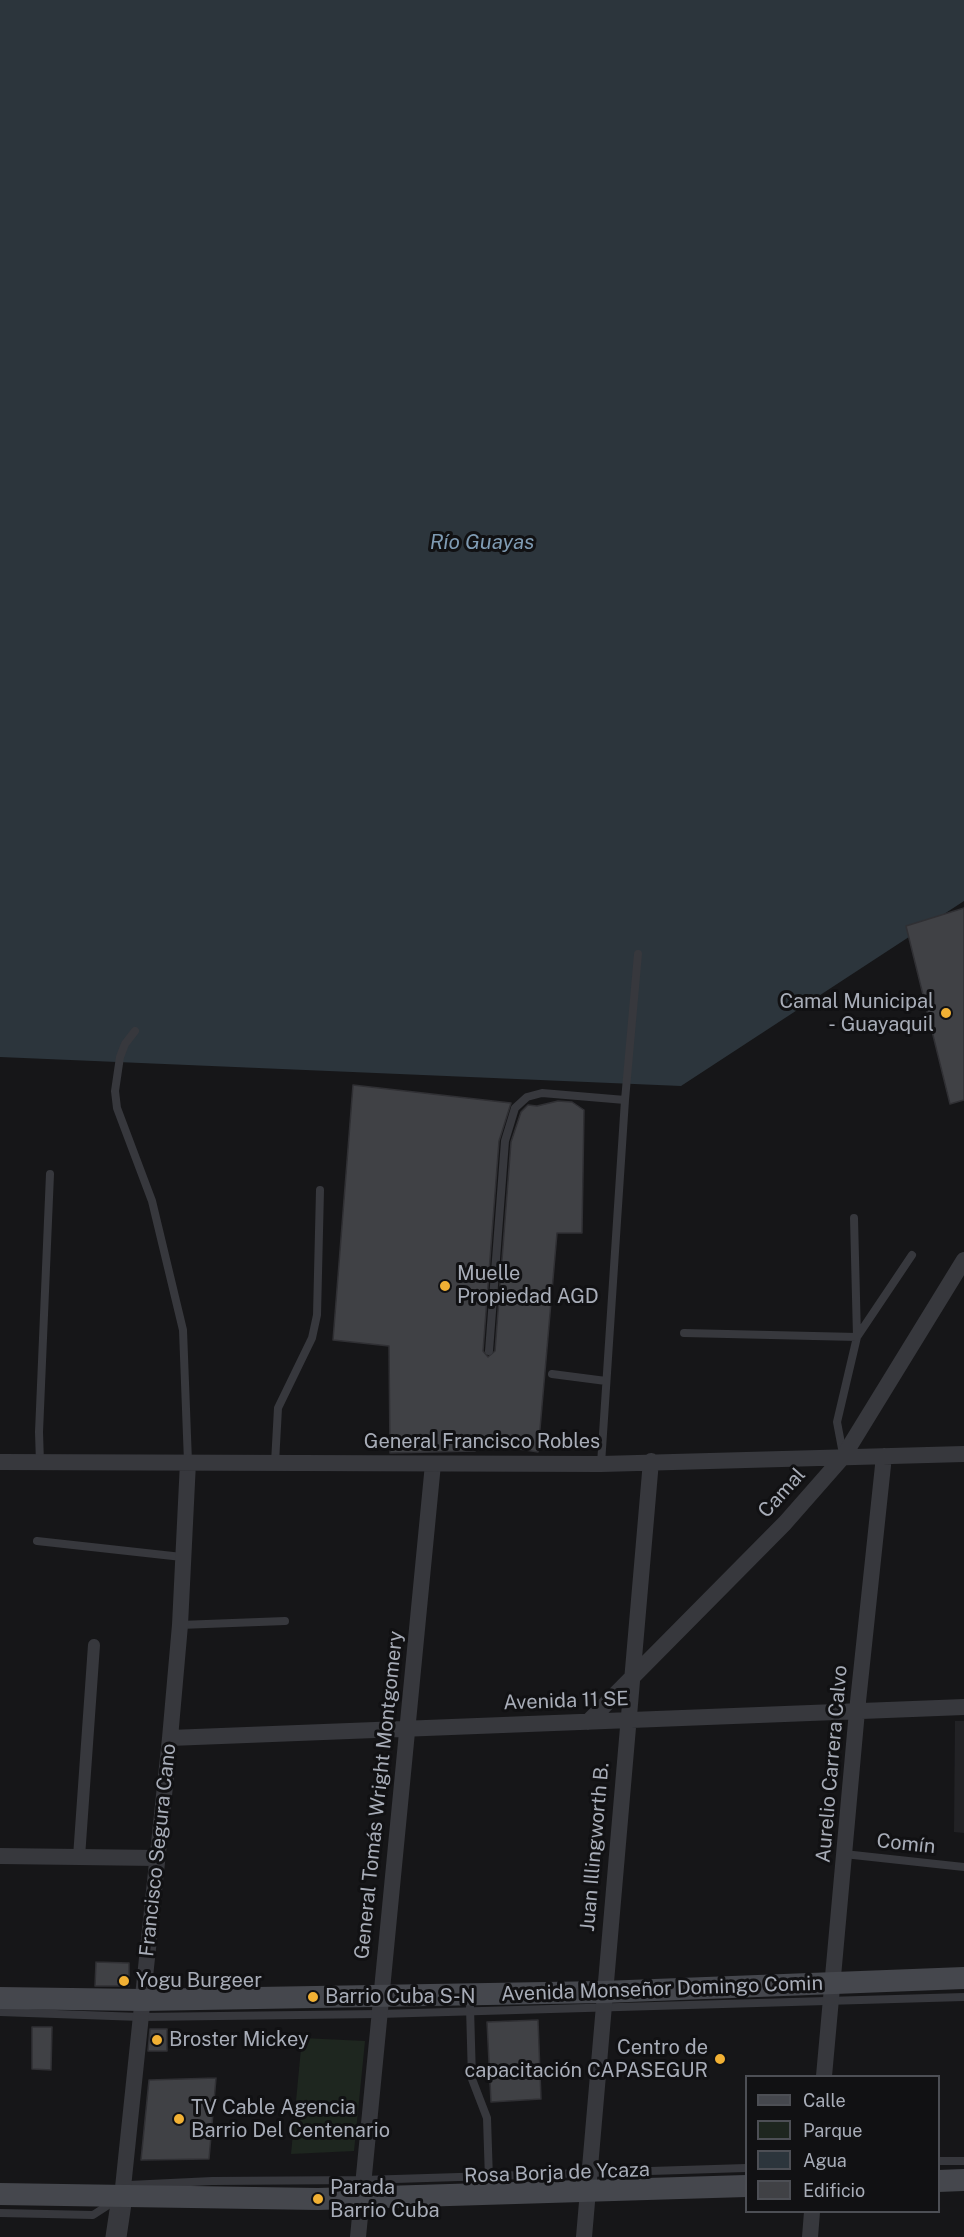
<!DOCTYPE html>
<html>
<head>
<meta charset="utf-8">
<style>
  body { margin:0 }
  #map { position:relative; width:964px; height:2237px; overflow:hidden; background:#161618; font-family:"Public Sans",sans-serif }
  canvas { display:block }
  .legend { position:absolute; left:745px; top:2075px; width:195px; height:138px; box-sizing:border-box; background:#111113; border:2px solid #4d4f55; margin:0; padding:8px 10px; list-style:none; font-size:18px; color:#a8adb8 }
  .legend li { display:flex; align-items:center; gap:12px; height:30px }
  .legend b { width:30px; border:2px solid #4d4f55 }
</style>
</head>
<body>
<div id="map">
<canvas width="964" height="2237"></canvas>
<ul class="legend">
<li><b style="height:8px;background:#45474d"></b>Calle</li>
<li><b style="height:16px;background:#1e261f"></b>Parque</li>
<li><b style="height:16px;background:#2c353c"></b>Agua</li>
<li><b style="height:16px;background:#404145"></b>Edificio</li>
</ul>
</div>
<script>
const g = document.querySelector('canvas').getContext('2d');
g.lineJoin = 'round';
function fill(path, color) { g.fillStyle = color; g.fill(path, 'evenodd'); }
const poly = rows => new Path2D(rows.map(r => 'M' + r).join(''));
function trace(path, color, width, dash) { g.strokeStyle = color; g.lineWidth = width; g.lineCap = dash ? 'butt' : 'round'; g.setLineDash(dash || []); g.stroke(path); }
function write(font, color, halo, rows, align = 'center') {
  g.font = font + ' "Public Sans",sans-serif'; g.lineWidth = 6; g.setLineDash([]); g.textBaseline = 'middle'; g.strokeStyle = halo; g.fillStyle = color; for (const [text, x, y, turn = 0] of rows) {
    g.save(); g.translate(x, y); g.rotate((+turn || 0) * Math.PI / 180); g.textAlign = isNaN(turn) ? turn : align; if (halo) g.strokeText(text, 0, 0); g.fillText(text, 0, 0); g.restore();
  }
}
fill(poly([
  [955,1721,964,1721,964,1833,954,1832]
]), '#222225');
fill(poly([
  [302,2038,365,2041,354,2151,291,2154]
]), '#1e261f');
fill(poly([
  [0,0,964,0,964,901,681,1086,0,1057]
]), '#2c353c');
const building = poly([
  [964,908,964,1100,950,1104,906,926,964,908],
  [353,1085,511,1103,499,1141,483,1351,488,1357,495,1351,511,1142,521,1112,528,1105,537,1106,558,1101,572,1102,584,1110,582,1233,557,1233,538,1452,513,1448,514,1439,478,1439,475,1451,390,1453,389,1346,333,1340,353,1085],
  [96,1962,129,1963,129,1986,95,1986,96,1962],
  [538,2020,541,2099,491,2102,487,2022,538,2020],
  [32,2027,52,2027,51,2070,32,2069,32,2027],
  [150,2029,167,2029,167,2051,148,2051,150,2029],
  [216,2078,209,2159,141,2160,149,2080,216,2078]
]);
fill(building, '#404145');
trace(building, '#303034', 1.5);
trace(poly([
  [135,1031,125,1044,120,1057,115,1091,117,1108,152,1201,183,1330,188,1462],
  [684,1333,857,1337,912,1255],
  [489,1351,505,1141,515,1108,527,1097,542,1093,625,1100],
  [552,1374,606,1381],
  [843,1454,837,1422,857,1337,854,1218],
  [40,1463,39,1432,50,1174],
  [275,1463,278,1408,312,1338,317,1315,320,1190],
  [601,1464,625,1100,638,954],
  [37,1541,182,1557],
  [180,1625,285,1621],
  [844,1854,964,1867],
  [470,2007,472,2079,487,2118,489,2180],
  [0,2012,140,2017,379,2014,964,1997],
  [938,2161,964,2161],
  [125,2192,129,2185,212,2181,363,2180,746,2168],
  [0,2213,93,2215,113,2202]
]), '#37383d', 8);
trace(poly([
  [79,1857,94,1645]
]), '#37383d', 12);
trace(poly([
  [0,1462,601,1464,964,1454],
  [588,1722,785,1523,843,1457,964,1260],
  [170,1738,964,1707],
  [0,1856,157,1858],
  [824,2076,857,1711,884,1456],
  [122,2197,170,1738,180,1625,188,1462],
  [358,2237,433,1464],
  [584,2237,651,1461],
  [810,2237,812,2212]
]), '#37383d', 16);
trace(poly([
  [116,2237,122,2197]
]), '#37383d', 21);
trace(poly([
  [0,1998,142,2000,603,1992,964,1978],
  [938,2181,964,2180],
  [0,2194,318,2199,746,2186]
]), '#45474d', 22);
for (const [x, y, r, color] of [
  [946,1013,6,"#f2b134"],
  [445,1286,6,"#f2b134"],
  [124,1981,6,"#f2b134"],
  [313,1997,6,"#f2b134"],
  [157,2040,6,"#f2b134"],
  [720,2059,6,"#f2b134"],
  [179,2119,6,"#f2b134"],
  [318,2199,6,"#f2b134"]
]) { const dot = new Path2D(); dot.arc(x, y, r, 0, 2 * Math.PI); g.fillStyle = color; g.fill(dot); trace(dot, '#111113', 2); }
write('20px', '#a8adb8', '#111113', [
  ["Camal Municipal",934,1002,"right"],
  ["- Guayaquil",934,1025,"right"],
  ["Muelle",457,1274],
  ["Propiedad AGD",457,1297],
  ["Yogu Burgeer",136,1981],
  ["Barrio Cuba S-N",325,1997],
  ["Broster Mickey",169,2040],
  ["Centro de",708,2048,"right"],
  ["capacitación CAPASEGUR",708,2071,"right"],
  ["TV Cable Agencia",191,2108],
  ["Barrio Del Centenario",191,2131],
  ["Parada",330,2188],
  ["Barrio Cuba",330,2211]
], 'left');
write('20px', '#a8adb8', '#111113', [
  ["General Francisco Robles",482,1442],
  ["Camal",782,1493,-48],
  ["Avenida 11 SE",566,1701,-2],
  ["Aurelio Carrera Calvo",832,1764,-85],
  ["General Tomás Wright Montgomery",379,1795,-84],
  ["Comín",906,1844,6],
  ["Juan Illingworth B.",595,1847,-85],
  ["Francisco Segura Cano",158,1850,-84],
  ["Avenida Monseñor Domingo Comin",662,1989,-2],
  ["Rosa Borja de Ycaza",557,2173,-2]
]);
write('italic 21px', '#7f9bb3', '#111113', [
  ["Río Guayas",482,543]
]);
</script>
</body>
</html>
